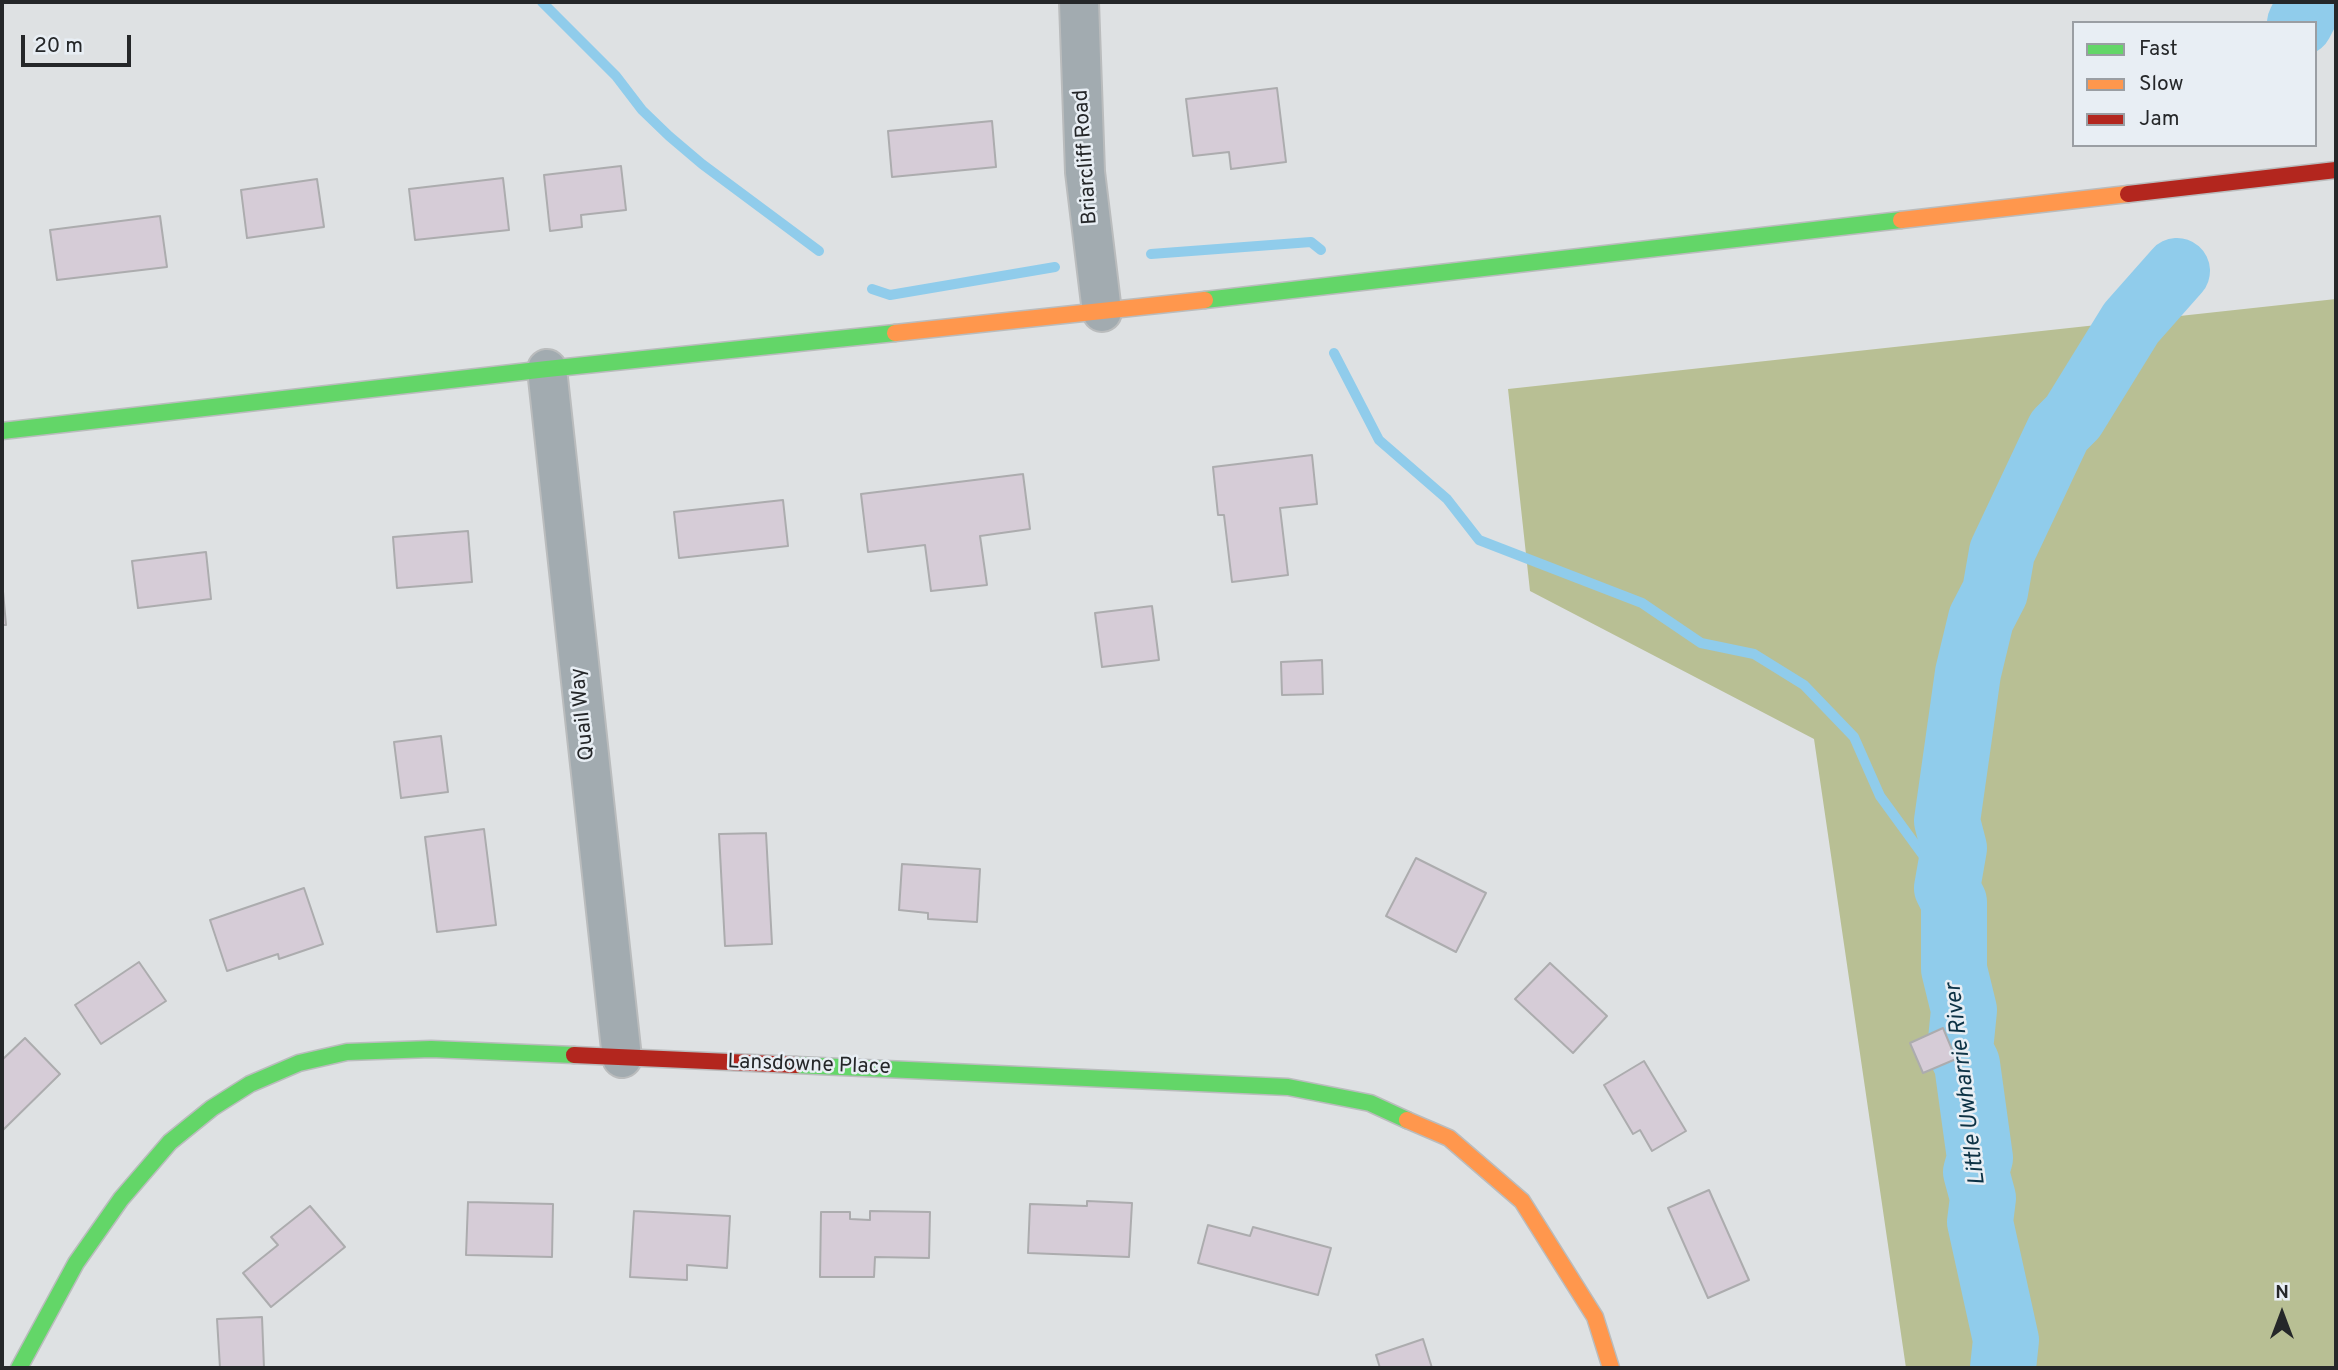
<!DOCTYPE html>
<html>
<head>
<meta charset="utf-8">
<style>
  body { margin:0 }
  #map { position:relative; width:2338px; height:1370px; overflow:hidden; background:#dee1e3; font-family:Overpass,sans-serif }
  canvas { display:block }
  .frame { position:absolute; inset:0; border:4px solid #252729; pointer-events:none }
  .legend { position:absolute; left:2072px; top:21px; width:245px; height:126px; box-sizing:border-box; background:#e8eef4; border:2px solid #9a9ea3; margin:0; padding:9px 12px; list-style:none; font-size:21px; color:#252729 }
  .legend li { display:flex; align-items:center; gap:14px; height:35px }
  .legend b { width:35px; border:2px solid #9a9ea3 }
  .north { position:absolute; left:2247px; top:1279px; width:70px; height:70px; -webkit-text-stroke:5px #e8eef4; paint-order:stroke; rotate:0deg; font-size:19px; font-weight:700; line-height:28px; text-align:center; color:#252729 }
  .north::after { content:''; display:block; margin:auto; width:24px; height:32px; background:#252729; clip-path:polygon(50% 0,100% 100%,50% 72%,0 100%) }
  .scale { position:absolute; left:21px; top:35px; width:110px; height:32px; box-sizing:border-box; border:4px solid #252729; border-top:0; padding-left:9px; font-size:21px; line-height:24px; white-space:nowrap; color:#252729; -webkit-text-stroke:5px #e8eef4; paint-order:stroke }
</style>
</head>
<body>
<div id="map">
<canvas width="2338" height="1370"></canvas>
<div class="frame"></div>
<ul class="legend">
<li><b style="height:9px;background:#63d668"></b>Fast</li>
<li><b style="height:9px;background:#ff974d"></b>Slow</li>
<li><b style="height:9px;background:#b3261e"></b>Jam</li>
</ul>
<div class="north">N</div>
<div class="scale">20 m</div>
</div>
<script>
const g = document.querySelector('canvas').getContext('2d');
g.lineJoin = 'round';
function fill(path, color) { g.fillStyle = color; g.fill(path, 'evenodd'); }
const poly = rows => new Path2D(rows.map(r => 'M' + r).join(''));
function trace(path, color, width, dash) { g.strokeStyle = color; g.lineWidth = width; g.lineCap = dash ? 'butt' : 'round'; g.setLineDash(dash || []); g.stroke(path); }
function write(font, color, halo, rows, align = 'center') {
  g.font = font + ' Overpass,sans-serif'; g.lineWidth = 5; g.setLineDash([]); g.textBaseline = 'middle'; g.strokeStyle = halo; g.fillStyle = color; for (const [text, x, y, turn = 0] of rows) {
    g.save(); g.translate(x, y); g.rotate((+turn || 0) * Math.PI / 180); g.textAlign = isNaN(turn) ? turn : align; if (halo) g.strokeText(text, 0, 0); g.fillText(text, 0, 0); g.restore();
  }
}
fill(poly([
  [2336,299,2336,1368,1906,1368,1814,739,1530,591,1508,389]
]), '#b8bf94');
trace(poly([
  [542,2,616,76,642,110,669,136,702,164,819,251],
  [1151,254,1311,242,1321,250],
  [872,289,890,295,1055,267],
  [1334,353,1379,440,1447,499,1479,540,1642,603,1701,643,1754,654,1804,685,1854,737,1880,796,1947,888]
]), '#90cceb', 10);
trace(poly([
  [2300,23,2311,2],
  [2003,1368,2006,1340,1980,1222,1983,1198,1976,1172,1980,1158,1967,1064,1960,1050,1964,1010,1954,969,1954,902,1947,888,1954,848,1947,821,1968,673,1981,619,1995,592,2002,552,2059,431,2073,417,2131,323,2177,271]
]), '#90cceb', 66);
const building = poly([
  [1277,88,1286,162,1231,169,1229,152,1193,156,1186,99,1277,88],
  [992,121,996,167,892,177,888,131,992,121],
  [621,166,626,210,581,215,582,227,550,231,544,175,621,166],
  [503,178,509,230,415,240,409,189,503,178],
  [317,179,324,227,247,238,241,190,317,179],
  [160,216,167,267,57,280,50,230,160,216],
  [1312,455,1317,504,1280,508,1288,575,1232,582,1224,515,1218,515,1213,467,1312,455],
  [1023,474,1030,529,980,536,987,585,931,591,925,545,868,552,861,494,1023,474],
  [783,500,788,546,679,558,674,512,783,500],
  [468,531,472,582,397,588,393,537,468,531],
  [206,552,211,599,138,608,132,561,206,552],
  [2,580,6,625,2,625,2,580],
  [1152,606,1159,660,1102,667,1095,613,1152,606],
  [1322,660,1323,694,1282,695,1281,662,1322,660],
  [441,736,448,792,401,798,394,742,441,736],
  [484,829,496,925,437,932,425,837,484,829],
  [766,833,772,944,725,946,719,834,766,833],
  [1416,858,1486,893,1456,952,1386,916,1416,858],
  [902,864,980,869,977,922,928,919,928,913,899,910,902,864],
  [304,888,323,944,279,959,278,954,227,971,210,920,304,888],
  [139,962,166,1001,101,1044,75,1005,139,962],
  [1550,963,1607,1016,1573,1053,1515,999,1550,963],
  [1943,1028,1956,1059,1923,1073,1910,1043,1943,1028],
  [25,1038,60,1074,2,1131,2,1060,25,1038],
  [1644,1061,1686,1131,1652,1151,1640,1130,1633,1134,1604,1085,1644,1061],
  [1709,1190,1749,1280,1708,1298,1668,1208,1709,1190],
  [1087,1201,1132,1203,1129,1257,1028,1253,1030,1204,1087,1206,1087,1201],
  [468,1202,553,1204,552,1257,466,1255,468,1202],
  [310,1206,345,1247,271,1307,243,1273,278,1245,271,1237,310,1206],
  [634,1211,730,1216,727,1268,687,1265,687,1280,630,1277,634,1211],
  [870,1211,930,1212,929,1258,875,1257,874,1277,820,1277,821,1212,850,1212,850,1219,870,1220,870,1211],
  [1208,1225,1250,1236,1253,1227,1331,1248,1318,1295,1198,1263,1208,1225],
  [262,1317,264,1368,220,1368,217,1319,262,1317],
  [1423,1339,1432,1368,1380,1368,1376,1355,1423,1339]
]);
fill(building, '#d6ccd7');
trace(building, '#acacae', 2);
const street = poly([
  [1079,2,1085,172,1102,312],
  [547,369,622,1058]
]);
const fast = poly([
  [1205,300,1901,220],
  [2,431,547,369,895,333],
  [796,1065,1288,1087,1370,1103,1407,1120],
  [19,1368,76,1263,121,1199,170,1142,212,1108,250,1084,299,1063,347,1052,431,1049,574,1055]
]);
const slow = poly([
  [1901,220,2128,194],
  [895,333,1205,300],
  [1407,1120,1449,1138,1522,1201,1595,1317,1611,1368]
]);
const jam = poly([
  [2128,194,2336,170],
  [574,1055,796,1065]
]);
trace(street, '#babcbd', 42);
trace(fast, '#babcbd', 19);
trace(slow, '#babcbd', 19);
trace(jam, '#babcbd', 19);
trace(street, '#a2abb0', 38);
trace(fast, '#63d668', 16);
trace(slow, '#ff974d', 16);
trace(jam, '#b3261e', 16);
write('21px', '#252729', '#e8eef4', [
  ["Briarcliff Road",1087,157,-94],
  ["Quail Way",584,714,-96],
  ["Lansdowne Place",809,1066,2]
]);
write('italic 23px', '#0c3245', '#e8eef4', [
  ["Little Uwharrie River",1967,1084,-97]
]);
</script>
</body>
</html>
